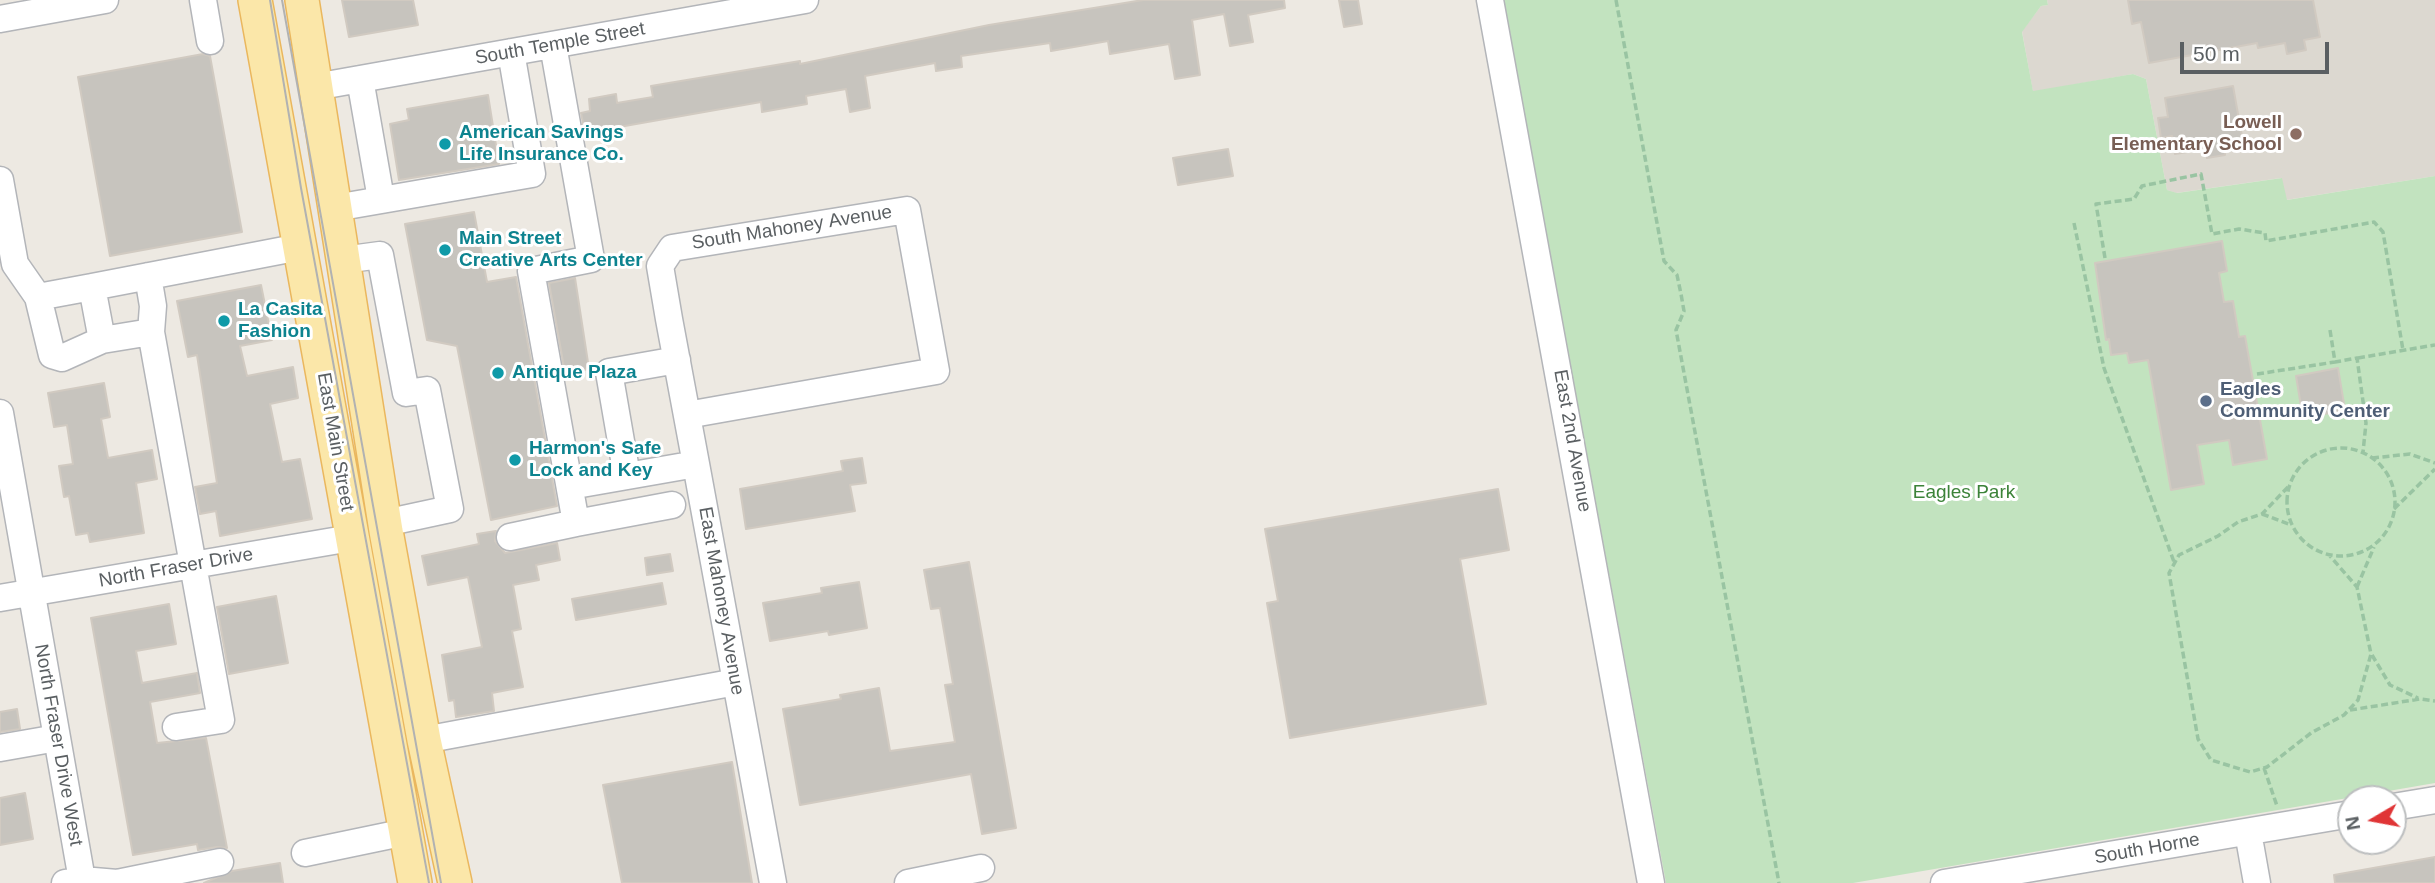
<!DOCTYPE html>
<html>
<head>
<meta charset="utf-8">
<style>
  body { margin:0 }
  #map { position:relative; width:2435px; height:883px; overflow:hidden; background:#ede9e2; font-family:Helvetica,sans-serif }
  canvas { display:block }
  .north { position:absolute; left:2337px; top:785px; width:70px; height:70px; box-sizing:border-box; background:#fff; border:2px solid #bdbfc0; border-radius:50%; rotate:260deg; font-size:19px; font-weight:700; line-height:28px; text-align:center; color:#5a5f62 }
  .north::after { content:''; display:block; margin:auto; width:24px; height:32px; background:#e03536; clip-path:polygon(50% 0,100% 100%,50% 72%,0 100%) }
  .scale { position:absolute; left:2180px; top:42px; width:149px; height:32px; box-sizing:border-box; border:4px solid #5a5f62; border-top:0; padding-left:9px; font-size:21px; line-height:24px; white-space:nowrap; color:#5a5f62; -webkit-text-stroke:5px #fff; paint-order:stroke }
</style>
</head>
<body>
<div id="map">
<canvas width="2435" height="883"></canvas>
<div class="north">N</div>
<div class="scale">50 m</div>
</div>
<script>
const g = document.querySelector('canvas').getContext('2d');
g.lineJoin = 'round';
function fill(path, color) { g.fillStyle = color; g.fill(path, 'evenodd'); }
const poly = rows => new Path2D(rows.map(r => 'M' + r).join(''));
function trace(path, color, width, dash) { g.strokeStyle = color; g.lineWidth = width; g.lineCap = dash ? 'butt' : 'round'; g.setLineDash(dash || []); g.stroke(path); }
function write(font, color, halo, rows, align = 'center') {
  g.font = font + ' Helvetica,sans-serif'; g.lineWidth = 6; g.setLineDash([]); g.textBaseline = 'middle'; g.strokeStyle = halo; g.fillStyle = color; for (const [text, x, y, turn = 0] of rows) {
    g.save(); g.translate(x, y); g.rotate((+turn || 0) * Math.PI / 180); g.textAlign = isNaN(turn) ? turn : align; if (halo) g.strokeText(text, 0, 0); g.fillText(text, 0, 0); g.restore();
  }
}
fill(poly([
  [2047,0,2435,0,2435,176,2286,200,2281,178,2176,193,2167,190,2146,79,2133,74,2033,92,2022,31,2041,6,2048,5]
]), '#dcd8d0');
fill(poly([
  [1503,0,2047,0,2048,5,2041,6,2022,32,2033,91,2133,74,2146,79,2167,190,2177,193,2282,178,2287,200,2435,176,2435,783,1853,883,1666,883]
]), '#c2e3bf');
const building = poly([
  [342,0,413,0,418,25,349,37,342,0],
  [1143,0,1284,0,1285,8,1248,15,1253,42,1230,46,1224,14,1192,20,1200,75,1175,79,1169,44,1110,54,1108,41,1051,51,1050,43,961,56,962,67,936,71,935,63,865,76,870,108,850,112,846,89,806,96,807,104,762,112,761,102,585,133,581,113,590,111,589,99,616,94,617,103,653,97,651,86,800,61,800,64,989,25,1143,0],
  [1339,0,1358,0,1362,24,1344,27,1339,0],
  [2128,0,2313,0,2320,37,2304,40,2306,50,2287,54,2285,43,2258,48,2257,43,2149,63,2141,22,2132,24,2128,0],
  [203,54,210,56,242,232,110,256,78,77,203,54],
  [2233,86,2243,142,2224,145,2225,155,2207,158,2206,149,2175,154,2172,136,2161,138,2158,118,2168,117,2165,98,2233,86],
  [488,95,499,164,399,180,390,124,409,120,407,109,488,95],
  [1228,149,1233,176,1178,185,1173,158,1228,149],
  [474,212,487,282,516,277,557,506,491,520,457,346,427,340,405,224,474,212],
  [2222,241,2227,271,2219,273,2224,302,2233,301,2239,337,2245,336,2267,459,2233,465,2229,440,2197,445,2204,484,2171,490,2148,360,2129,363,2127,353,2111,355,2109,339,2106,340,2095,263,2222,241],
  [575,278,589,369,565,373,549,283,575,278],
  [261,285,272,340,240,346,247,376,293,367,298,398,270,404,282,462,300,459,312,519,220,536,216,511,200,514,195,487,217,483,197,355,188,357,177,301,261,285],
  [2338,368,2345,410,2303,418,2296,376,2338,368],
  [104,383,110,417,101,419,108,458,152,450,157,479,136,483,144,533,90,542,88,533,76,535,69,496,64,497,59,466,73,464,67,425,54,427,48,393,104,383],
  [862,458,866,483,850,485,855,511,746,529,740,489,843,471,841,461,862,458],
  [1498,489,1509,550,1460,559,1486,704,1290,738,1267,603,1278,601,1265,529,1498,489],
  [496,531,495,541,505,553,557,543,560,560,536,565,539,580,513,585,521,629,512,631,523,687,492,693,494,711,456,717,454,700,449,701,442,655,482,647,468,577,428,585,422,556,479,544,477,534,496,531],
  [670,554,673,571,647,575,645,558,670,554],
  [969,562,1016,828,982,834,971,774,800,805,783,709,841,699,840,695,879,688,890,751,955,742,945,685,953,684,940,608,931,609,924,570,969,562],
  [859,582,867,628,829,635,828,631,770,641,763,603,822,593,821,588,859,582],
  [662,583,666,604,576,620,572,599,662,583],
  [276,596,288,663,229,674,217,607,276,596],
  [169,604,176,644,136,651,142,683,197,673,200,693,150,702,157,743,206,738,227,848,217,847,198,850,197,844,133,855,91,618,169,604],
  [17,709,20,729,0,732,0,712,17,709],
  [732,762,752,883,622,883,603,785,732,762],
  [25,793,33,839,0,845,0,798,25,793],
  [2435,857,2435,883,2335,883,2334,875,2435,857],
  [280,863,283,883,204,883,232,871,280,863]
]);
fill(building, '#c7c4be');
trace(building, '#d1cac1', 2);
const minor = poly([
  [203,0,210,41],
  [1490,0,1651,883],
  [0,19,105,0],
  [553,45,591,259,531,271,576,523,672,505],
  [360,79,381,199],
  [315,87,805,0],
  [0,180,15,264,38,297,52,355,62,358,102,340,151,332],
  [335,208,532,174,511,52],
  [343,260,380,255,406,393,427,390,450,509,385,523],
  [148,276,153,306,151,332,221,720,176,727],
  [92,287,300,247],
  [38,297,92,287,102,340],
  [0,413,82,880,65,883],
  [687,415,936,371,907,210,672,248,660,266,669,319,696,464,773,883],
  [627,476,609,372,677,360],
  [570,486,696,464],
  [510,537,576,523],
  [0,598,351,538],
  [424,740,736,682],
  [0,748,57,738],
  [2393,807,2435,800],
  [2248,832,2257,883],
  [305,853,406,832],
  [82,880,117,883,220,862],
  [908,883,981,868],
  [1944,883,2351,814]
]);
const major = poly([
  [255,0,415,883],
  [302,0,386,531,424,740,455,883]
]);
trace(minor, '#b3b5b9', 29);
trace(major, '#eab75e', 36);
trace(poly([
  [1616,0,1664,261,1677,275,1681,294,1684,311,1676,330,1779,883],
  [2074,223,2104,368,2174,562],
  [2105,258,2096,204,2134,199,2142,186,2201,174,2212,234,2239,229,2265,233,2266,241,2374,222,2383,232,2403,350],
  [2330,330,2335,362,2357,358,2366,423,2363,452],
  [2358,358,2435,345],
  [2257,374,2335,362],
  '2287 502a54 54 0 1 1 108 0a54 54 0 1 1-108 0Z',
  [2372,458,2410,454,2435,463],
  [2288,487,2262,514,2238,522,2218,536,2179,555,2169,573,2198,739,2211,760,2250,772,2267,767,2311,733,2344,715,2358,700,2371,654,2357,587,2330,556],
  [2394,509,2435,469],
  [2262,514,2291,525],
  [2357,587,2374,547],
  [2372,655,2390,685,2418,698],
  [2350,710,2420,699,2435,701],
  [2264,768,2277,806]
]), '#99c4a2', 3.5, [7, 3.5]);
trace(minor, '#fff', 26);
trace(major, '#fbe7a9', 33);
trace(poly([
  [270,0,301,188,429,883],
  [282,0,441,883]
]), '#b1b2b2', 2);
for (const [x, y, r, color] of [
  [2296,134,7,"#8d6e63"],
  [445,144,7,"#0f9aa8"],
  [445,250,7,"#0f9aa8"],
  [224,321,7,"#0f9aa8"],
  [498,373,7,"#0f9aa8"],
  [2206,401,7,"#5c6f8a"],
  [515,460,7,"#0f9aa8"]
]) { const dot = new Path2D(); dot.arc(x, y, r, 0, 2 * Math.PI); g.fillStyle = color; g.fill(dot); trace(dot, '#fff', 2.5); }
write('19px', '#5a5f62', '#fff', [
  ["South Temple Street",560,44,-10],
  ["South Mahoney Avenue",792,228,-9],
  ["East 2nd Avenue",1572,441,80],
  ["East Main Street",335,442,80],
  ["North Fraser Drive",176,568,-10],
  ["East Mahoney Avenue",721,601,80],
  ["North Fraser Drive West",58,745,80],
  ["South Horne",2147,849,-10]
]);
write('bold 19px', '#785e54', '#fff', [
  ["Lowell",2282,123],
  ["Elementary School",2282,145]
], 'right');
write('bold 19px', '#0d838f', '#fff', [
  ["American Savings",459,133],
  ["Life Insurance Co.",459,155],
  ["Main Street",459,239],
  ["Creative Arts Center",459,261],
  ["La Casita",238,310],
  ["Fashion",238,332],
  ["Antique Plaza",512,373],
  ["Harmon's Safe",529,449],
  ["Lock and Key",529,471]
], 'left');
write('bold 19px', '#4e5e75', '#fff', [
  ["Eagles",2220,390],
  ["Community Center",2220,412]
], 'left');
write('19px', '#3c8339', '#fff', [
  ["Eagles Park",1964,493]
]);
</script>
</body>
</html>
